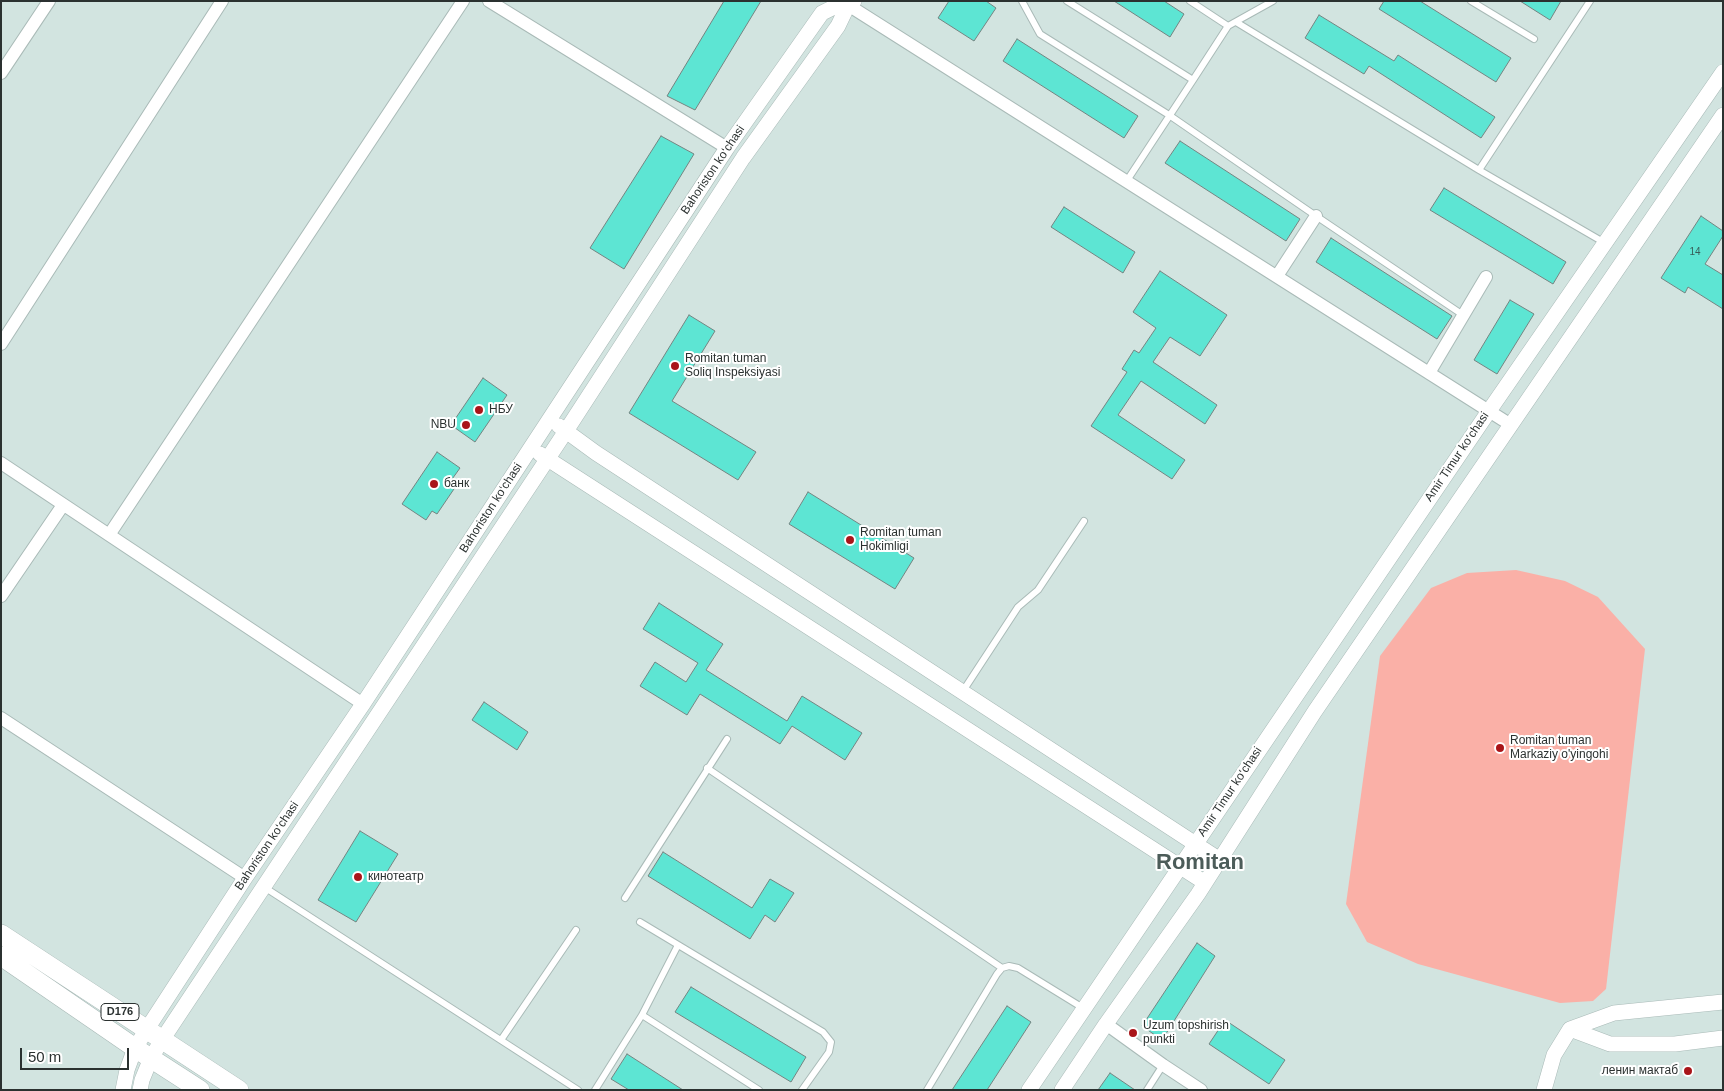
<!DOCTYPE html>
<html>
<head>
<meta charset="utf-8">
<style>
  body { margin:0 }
  #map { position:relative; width:1724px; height:1091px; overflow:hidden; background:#d2e4e0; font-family:Helvetica,sans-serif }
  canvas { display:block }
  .frame { position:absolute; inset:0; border:2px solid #2b3130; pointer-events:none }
  .scale { position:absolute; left:20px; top:1048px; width:109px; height:22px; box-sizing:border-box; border:2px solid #2b3130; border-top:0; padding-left:6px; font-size:15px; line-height:18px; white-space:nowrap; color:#2b3130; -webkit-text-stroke:4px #fff; paint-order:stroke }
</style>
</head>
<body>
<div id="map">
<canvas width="1724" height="1091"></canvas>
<div class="frame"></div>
<div class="scale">50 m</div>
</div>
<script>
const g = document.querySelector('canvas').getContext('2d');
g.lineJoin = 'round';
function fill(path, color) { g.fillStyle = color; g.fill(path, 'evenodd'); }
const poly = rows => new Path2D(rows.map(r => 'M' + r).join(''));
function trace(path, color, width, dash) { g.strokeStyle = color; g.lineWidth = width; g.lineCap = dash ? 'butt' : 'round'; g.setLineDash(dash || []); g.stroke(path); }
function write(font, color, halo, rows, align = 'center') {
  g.font = font + ' Helvetica,sans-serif'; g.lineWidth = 4; g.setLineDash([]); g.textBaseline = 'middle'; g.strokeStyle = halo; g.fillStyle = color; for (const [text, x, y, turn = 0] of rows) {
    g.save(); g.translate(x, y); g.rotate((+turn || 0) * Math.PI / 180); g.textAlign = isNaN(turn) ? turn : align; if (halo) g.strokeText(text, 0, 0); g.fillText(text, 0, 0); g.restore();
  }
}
fill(poly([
  [1516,570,1565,581,1598,597,1645,649,1606,989,1593,1001,1560,1003,1418,964,1367,942,1346,904,1380,656,1431,588,1467,573]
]), '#fab0a7');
const building = poly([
  [724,1,761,1,695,110,667,96,724,1],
  [949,1,986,1,996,8,974,41,938,18,949,1],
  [1114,1,1164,1,1184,14,1170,37,1114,1],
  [1384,1,1420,1,1511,58,1496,82,1379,9,1384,1],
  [1520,1,1561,1,1550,20,1520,1],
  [1319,15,1394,61,1398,55,1495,117,1481,138,1369,66,1364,74,1305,38,1319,15],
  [1017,39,1138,116,1124,138,1003,61,1017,39],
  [661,136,694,154,624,269,590,248,661,136],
  [1180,141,1300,219,1286,241,1165,163,1180,141],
  [1444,188,1566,262,1553,284,1430,210,1444,188],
  [1064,207,1135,252,1123,273,1051,227,1064,207],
  [1701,216,1723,231,1723,236,1705,264,1723,275,1723,309,1688,287,1685,293,1661,278,1701,216],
  [1331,238,1452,316,1437,339,1316,262,1331,238],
  [1160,271,1227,315,1200,356,1170,337,1153,362,1217,405,1205,424,1141,381,1118,415,1185,460,1172,479,1091,426,1127,372,1122,369,1134,350,1139,353,1156,328,1133,312,1160,271],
  [1510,300,1534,314,1497,374,1474,360,1510,300],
  [689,315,715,331,672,401,756,452,738,480,629,413,689,315],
  [483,378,507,395,475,442,451,425,483,378],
  [437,452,460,468,450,482,456,486,437,514,432,511,426,520,402,504,437,452],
  [808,492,914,558,895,589,789,524,808,492],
  [659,603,723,644,706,670,787,721,802,696,862,733,845,760,792,726,780,744,700,694,687,715,640,686,655,662,686,682,698,663,643,629,659,603],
  [484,702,528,732,517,750,472,720,484,702],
  [360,831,398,854,356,922,318,900,360,831],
  [663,852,752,908,770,879,794,893,775,922,765,915,750,939,648,876,663,852],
  [1197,943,1215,956,1162,1040,1142,1026,1197,943],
  [691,987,806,1057,791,1082,675,1012,691,987],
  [1007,1006,1031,1022,987,1090,952,1090,1007,1006],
  [1225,1020,1285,1060,1269,1084,1209,1044,1225,1020],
  [627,1054,683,1090,629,1090,611,1079,627,1054],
  [1110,1073,1135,1090,1098,1090,1110,1073]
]);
fill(building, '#5de5d3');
trace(building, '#748481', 1);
const service = poly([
  [1022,1,1040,34,1169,115,1316,216,1463,315],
  [1067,1,1193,80,1126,182],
  [1190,1,1228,26],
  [1471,1,1534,39],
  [1590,1,1479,170,1605,243],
  [1236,22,1479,170],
  [1193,80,1228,26,1273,1],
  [963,691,1018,607,1038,590,1084,521],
  [707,768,1002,968],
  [264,887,578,1090],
  [625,898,727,739],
  [640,922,823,1032,831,1042,829,1052,802,1090],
  [642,1015,678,945],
  [501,1040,576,930],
  [595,1090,642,1015,759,1090],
  [927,1090,997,974,1002,968,1009,966,1018,968,1083,1008],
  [1147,1090,1163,1065]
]);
const minor = poly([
  [489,1,727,148],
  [846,1,848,5,1511,425],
  [1,73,49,1],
  [1277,276,1316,216],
  [1,344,222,1],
  [1429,373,1486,277],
  [1,463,363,704],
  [109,535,463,1],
  [1,596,63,505],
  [1,718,245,878],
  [1106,1024,1163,1065,1201,1090]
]);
const tertiary = poly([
  [559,426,596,453,1220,860],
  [540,454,1204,882],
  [1570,1029,1610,1044,1675,1044,1723,1038],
  [123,1090,127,1070,135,1048,147,1029,245,878,363,704,727,148,822,13,836,6,848,5,854,1],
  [140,1090,142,1080,151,1058,162,1040,566,431,743,158,838,26,848,5],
  [1029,1090,1489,411,1723,72],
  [1062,1090,1106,1024,1198,894,1315,711,1723,115],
  [1544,1090,1554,1055,1570,1029,1614,1013,1723,1002]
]);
const primary = poly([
  [1,934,239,1090],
  [1,956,135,1048,200,1090]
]);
trace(service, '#a9bab7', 8);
trace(minor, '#a9bab7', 14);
trace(tertiary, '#a9bab7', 16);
trace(primary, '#a9bab7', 20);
trace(service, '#fff', 6);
trace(minor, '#fff', 12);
trace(tertiary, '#fff', 15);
trace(primary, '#fff', 19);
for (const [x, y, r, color] of [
  [675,366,5,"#a91519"],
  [479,410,5,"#a91519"],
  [466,425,5,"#a91519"],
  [434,484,5,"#a91519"],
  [850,540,5,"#a91519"],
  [1500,748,5,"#a91519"],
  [358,877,5,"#a91519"],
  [1133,1033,5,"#a91519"],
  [1688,1071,5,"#a91519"]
]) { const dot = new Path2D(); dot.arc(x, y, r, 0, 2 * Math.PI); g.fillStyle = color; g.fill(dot); trace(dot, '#fff', 2); }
write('10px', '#385e59', null, [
  ["14",1695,252]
]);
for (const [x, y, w] of [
  [120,1012,38]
]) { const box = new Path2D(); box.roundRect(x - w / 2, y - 8.5, w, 17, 4); g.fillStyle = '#fff'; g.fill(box); trace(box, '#2b3130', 1); }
write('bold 11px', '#2b3130', null, [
  ["D176",120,1012]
]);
write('12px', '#2b3130', '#fff', [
  ["Bahoriston ko‘chasi",713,170,-56],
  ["Amir Timur ko‘chasi",1457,457,-56],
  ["Bahoriston ko‘chasi",491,508,-57],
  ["Amir Timur ko‘chasi",1230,792,-56],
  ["Bahoriston ko‘chasi",267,846,-56]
]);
write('12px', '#2b3130', '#fff', [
  ["Romitan tuman",685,359],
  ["Soliq Inspeksiyasi",685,373],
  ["НБУ",489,410],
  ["NBU",456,425,"right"],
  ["банк",444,484],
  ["Romitan tuman",860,533],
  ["Hokimligi",860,547],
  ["Romitan tuman",1510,741],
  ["Markaziy o'yingohi",1510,755],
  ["кинотеатр",368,877],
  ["Uzum topshirish",1143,1026],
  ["punkti",1143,1040],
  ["ленин мактаб",1678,1071,"right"]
], 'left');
write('bold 22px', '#4c5c59', '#fff', [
  ["Romitan",1200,863]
]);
</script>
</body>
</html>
